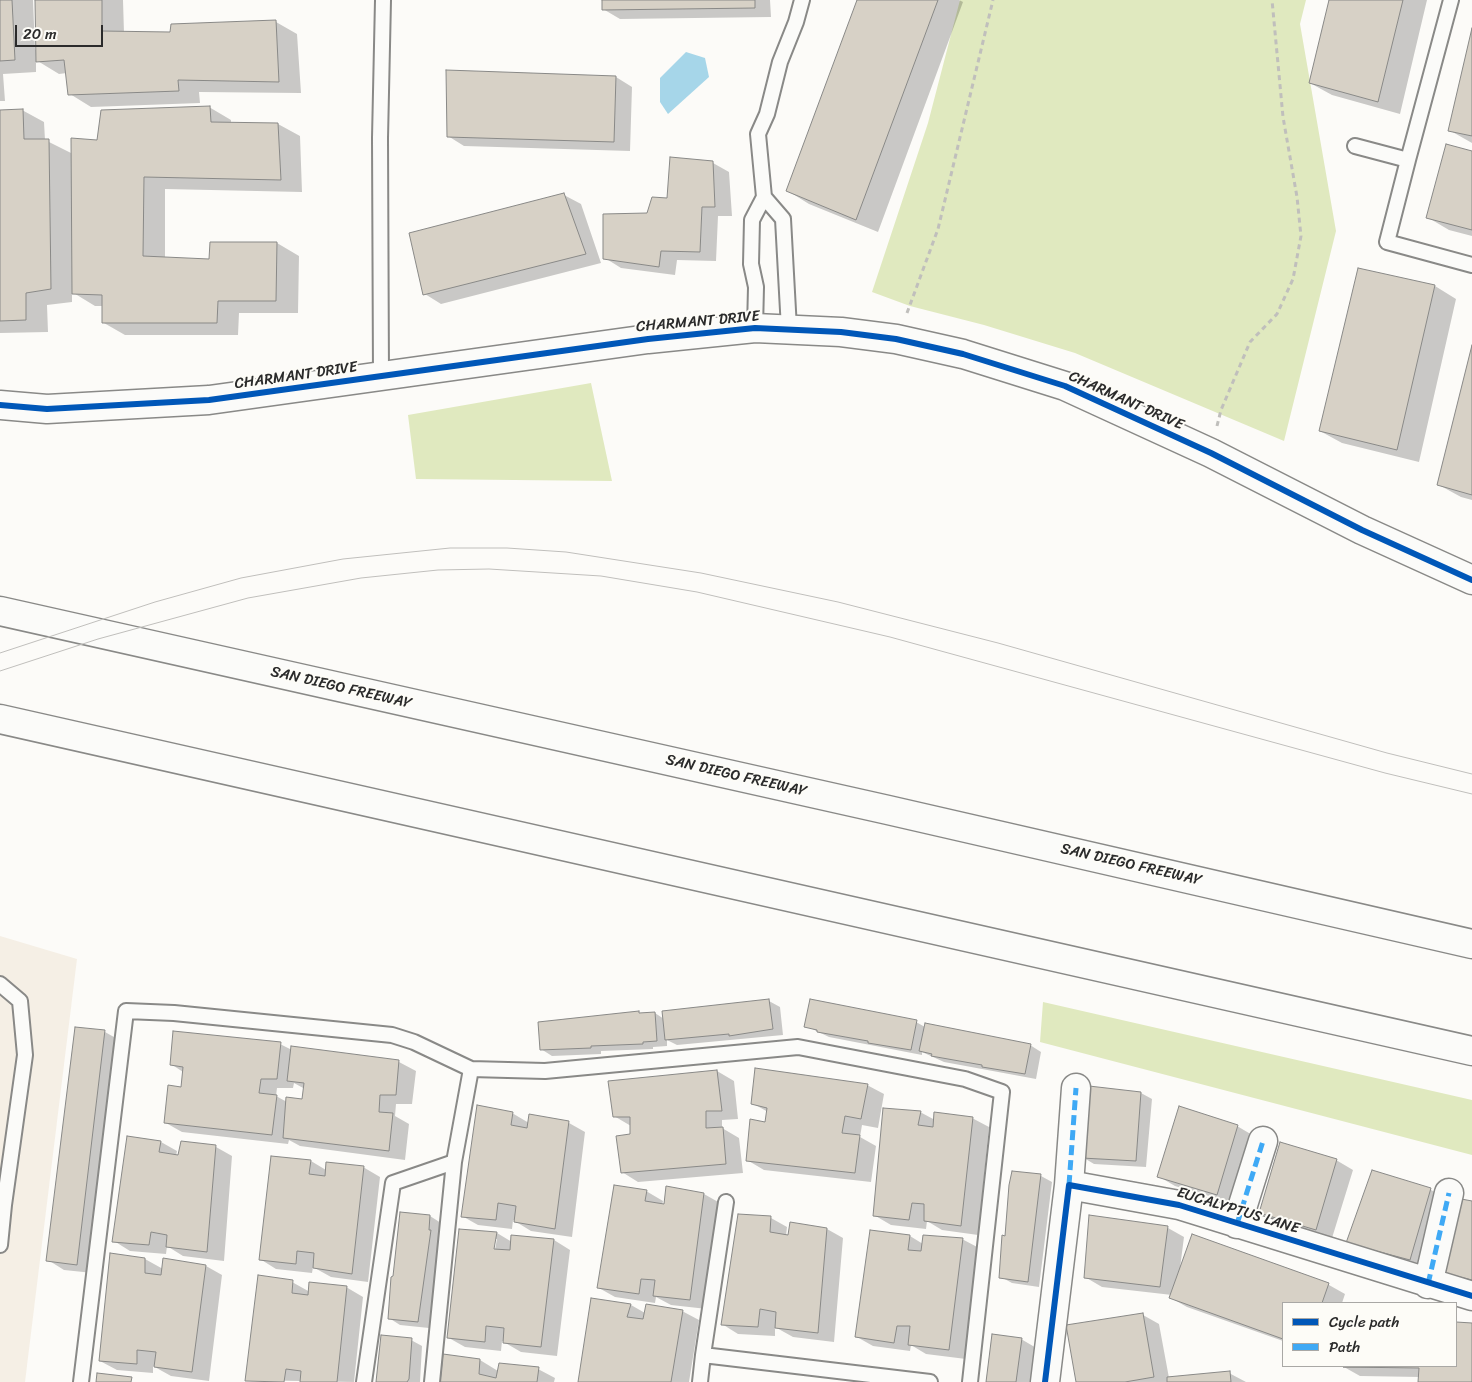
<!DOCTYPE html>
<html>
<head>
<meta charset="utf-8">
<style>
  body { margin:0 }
  #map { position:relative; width:1472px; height:1382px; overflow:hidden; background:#fcfbf8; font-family:Sriracha,sans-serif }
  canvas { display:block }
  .legend { position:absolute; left:1282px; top:1302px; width:175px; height:65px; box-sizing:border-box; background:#fdfcf7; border:1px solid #a9a8a5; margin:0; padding:6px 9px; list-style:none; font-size:15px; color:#2b2b2b }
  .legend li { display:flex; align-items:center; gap:10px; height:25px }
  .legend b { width:25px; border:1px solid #a9a8a5 }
  .scale { position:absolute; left:15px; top:25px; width:88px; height:22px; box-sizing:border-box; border:2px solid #2b2b2b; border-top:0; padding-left:6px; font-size:15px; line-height:18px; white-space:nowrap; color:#2b2b2b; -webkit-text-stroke:4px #fdfcf7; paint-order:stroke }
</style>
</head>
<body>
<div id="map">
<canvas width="1472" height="1382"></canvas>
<ul class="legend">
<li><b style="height:6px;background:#0057b8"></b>Cycle path</li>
<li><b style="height:6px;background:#3fa9f5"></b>Path</li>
</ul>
<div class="scale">20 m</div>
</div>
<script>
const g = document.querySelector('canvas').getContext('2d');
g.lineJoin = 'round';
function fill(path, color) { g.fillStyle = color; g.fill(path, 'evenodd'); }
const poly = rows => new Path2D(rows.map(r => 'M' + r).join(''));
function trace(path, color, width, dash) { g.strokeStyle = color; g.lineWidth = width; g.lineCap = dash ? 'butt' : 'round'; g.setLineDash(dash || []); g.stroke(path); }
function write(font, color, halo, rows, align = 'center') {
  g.font = font + ' Sriracha,sans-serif'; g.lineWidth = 4; g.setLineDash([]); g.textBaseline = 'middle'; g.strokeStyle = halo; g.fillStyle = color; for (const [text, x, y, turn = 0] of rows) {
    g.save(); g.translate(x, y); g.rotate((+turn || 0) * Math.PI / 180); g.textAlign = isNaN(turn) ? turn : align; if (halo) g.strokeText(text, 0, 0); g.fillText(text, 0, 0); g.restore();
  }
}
fill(poly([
  [0,936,77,959,25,1382,0,1382]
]), '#f5efe5');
fill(poly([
  [960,0,1306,0,1300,24,1336,231,1284,441,1075,353,984,325,910,306,872,292,928,123],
  [591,383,612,481,416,479,408,415],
  [1043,1002,1472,1100,1472,1155,1040,1042]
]), '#e0e9bf');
fill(poly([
  [686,52,705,58,709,77,668,114,660,102,660,78]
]), '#a6d6e9');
fill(poly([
  [0,0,33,0,35,50,37,49,36,0,123,0,124,33,171,33,276,22,297,34,301,93,199,92,200,103,91,107,70,94,67,73,59,74,36,60,36,72,3,74,5,101,0,101],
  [603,0,770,0,771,17,620,19,603,9],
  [858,0,959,0,963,2,878,232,809,204,788,191],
  [1330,0,1427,0,1400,114,1332,95,1310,83],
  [1472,33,1472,143,1449,130],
  [616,77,632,87,630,151,464,146,448,136],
  [209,107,231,120,231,123,278,124,300,136,302,192,165,189,165,258,210,260,212,243,277,243,299,256,298,313,239,313,238,335,125,335,104,323,103,306,95,306,72,292,72,302,47,305,48,332,0,333,0,111,22,110,44,122,45,140,73,154,98,141],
  [1472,153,1472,236,1449,230,1427,217],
  [713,163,729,172,732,216,718,216,716,261,677,260,675,275,621,268,605,258,648,214],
  [564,195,581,204,601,263,441,304,425,294],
  [1435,286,1456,299,1419,462,1342,443,1320,431],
  [1472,350,1472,500,1461,497,1439,485],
  [769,1001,780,1007,783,1035,677,1045,667,1040,667,1046,653,1047,653,1049,601,1051,601,1054,552,1056,541,1049,563,1019,655,1013,664,1019],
  [916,1022,925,1027,1030,1045,1041,1052,1036,1079,944,1062,922,1052,922,1055,829,1037,806,1026],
  [105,1032,121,1041,93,1273,64,1270,48,1260],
  [280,1044,292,1050,292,1047,399,1062,416,1071,412,1104,396,1104,395,1116,409,1124,405,1160,300,1146,289,1140,288,1144,182,1132,166,1123,182,1088,183,1072,171,1064],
  [294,1083,305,1089,303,1100,287,1102,276,1096,277,1088,293,1088],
  [717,1071,734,1081,738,1119,722,1120,722,1128,739,1138,743,1173,638,1182,622,1172,631,1136,631,1126,614,1116],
  [867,1085,884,1094,878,1128,862,1125,860,1137,876,1146,871,1182,764,1170,747,1160,766,1124,768,1112,752,1103],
  [1090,1088,1141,1093,1152,1099,1146,1167,1094,1164,1084,1158],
  [920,1112,935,1120,972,1118,989,1127,978,1235,942,1230,927,1221,926,1229,891,1225,874,1215],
  [512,1113,529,1123,530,1115,569,1123,585,1132,572,1237,531,1231,513,1220,512,1229,478,1225,462,1216],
  [1237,1126,1254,1136,1233,1203,1175,1186,1158,1176],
  [161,1142,177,1151,176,1156,216,1147,232,1156,224,1261,183,1256,167,1246,166,1254,130,1251,114,1241],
  [1336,1160,1353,1170,1332,1238,1277,1222,1261,1212],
  [311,1161,326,1170,363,1167,380,1177,368,1282,331,1277,313,1267,312,1273,276,1269,260,1259],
  [1373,1171,1431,1190,1447,1199,1427,1269,1364,1252,1348,1242],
  [1013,1173,1041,1176,1052,1182,1039,1287,1012,1283,1001,1277],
  [646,1191,663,1201,662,1205,704,1194,720,1203,707,1309,671,1305,656,1297,655,1303,615,1297,599,1288],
  [1472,1202,1472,1285,1441,1272],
  [401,1213,430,1216,441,1223,440,1237,441,1238,429,1328,400,1325,389,1318],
  [771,1218,787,1227,786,1236,827,1229,843,1238,834,1342,793,1337,775,1327,775,1336,738,1334,722,1324],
  [1168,1228,1184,1237,1180,1268,1192,1236,1329,1285,1345,1294,1342,1303,1283,1303,1283,1341,1187,1307,1171,1298,1172,1295,1102,1287,1085,1277],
  [497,1233,512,1242,554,1240,570,1250,557,1356,521,1352,502,1341,501,1351,465,1347,449,1338],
  [495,1239,497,1239,494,1255,492,1254],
  [910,1236,923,1244,962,1239,979,1248,966,1359,926,1354,911,1345,910,1351,873,1346,857,1337],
  [145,1259,163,1269,206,1266,222,1275,209,1381,171,1376,153,1366,153,1373,117,1370,100,1361],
  [292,1282,310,1292,346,1287,363,1297,354,1382,246,1380],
  [592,1300,631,1305,645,1313,682,1311,699,1320,689,1382,580,1382],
  [1143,1315,1159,1324,1169,1378,1229,1373,1246,1382,1077,1382],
  [1456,1323,1472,1324,1472,1382,1419,1382,1420,1377,1360,1376,1344,1367,1456,1366],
  [1021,1339,1038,1349,1034,1382,987,1382],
  [411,1340,422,1346,420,1382,377,1382],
  [480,1360,498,1371,538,1369,555,1378,554,1382,441,1382]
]), '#0003');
const building = poly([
  [0,0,12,0,15,60,0,61,0,0],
  [35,0,102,0,102,31,170,32,171,24,276,20,279,82,178,80,179,91,68,95,64,60,36,62,35,0],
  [602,0,755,0,755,8,602,10,602,0],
  [857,0,938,0,856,220,786,191,857,0],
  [1329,0,1403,0,1378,102,1309,83,1329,0],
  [1472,28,1472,136,1448,131,1472,28],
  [446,70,616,76,614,142,447,137,446,70],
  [210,106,211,122,278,123,281,180,144,177,143,256,209,259,210,242,277,242,276,301,218,301,217,323,102,323,102,295,72,294,71,138,97,140,101,110,210,106],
  [23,109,24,139,49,139,51,289,26,293,26,320,0,321,0,110,23,109],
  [1446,144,1472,151,1472,230,1426,218,1446,144],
  [670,157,713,161,715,207,702,207,700,252,661,251,659,267,603,259,603,214,647,213,652,197,667,198,670,157],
  [564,193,586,254,423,295,409,233,564,193],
  [1358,268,1435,285,1397,450,1319,431,1358,268],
  [1472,345,1472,495,1437,485,1472,345],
  [769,999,773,1029,729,1036,729,1034,665,1040,662,1011,769,999],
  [810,999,917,1020,911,1050,868,1043,868,1041,817,1032,817,1030,804,1027,810,999],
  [639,1011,639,1013,655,1012,657,1041,643,1042,643,1044,591,1046,591,1048,540,1050,538,1022,639,1011],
  [925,1023,1031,1044,1025,1074,982,1067,982,1065,931,1056,932,1054,919,1051,925,1023],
  [75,1027,105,1030,77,1265,46,1261,75,1027],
  [173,1031,281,1042,277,1079,261,1079,259,1093,277,1095,272,1135,164,1123,168,1085,181,1087,183,1067,170,1065,173,1031],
  [291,1046,399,1060,396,1095,380,1095,379,1112,393,1113,389,1151,283,1138,286,1097,302,1099,304,1083,287,1081,291,1046],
  [755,1068,868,1084,861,1119,845,1116,842,1133,860,1135,855,1173,746,1161,750,1119,765,1122,767,1108,751,1104,755,1068],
  [717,1070,722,1111,706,1111,706,1128,723,1127,726,1164,621,1173,616,1136,630,1134,630,1117,613,1117,608,1081,717,1070],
  [1089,1086,1141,1092,1136,1161,1082,1158,1089,1086],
  [477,1105,513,1112,511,1125,527,1128,529,1114,569,1121,555,1229,514,1222,516,1206,498,1203,496,1220,461,1217,477,1105],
  [1179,1106,1238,1125,1217,1195,1157,1177,1179,1106],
  [883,1108,921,1111,918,1125,933,1127,934,1112,973,1117,961,1226,924,1221,924,1204,912,1203,909,1220,873,1216,883,1108],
  [127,1136,161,1141,159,1152,178,1155,181,1141,216,1145,207,1252,166,1247,167,1235,151,1232,149,1245,112,1242,127,1136],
  [1280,1142,1337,1159,1316,1230,1259,1213,1280,1142],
  [271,1156,311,1160,309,1174,325,1176,326,1162,364,1166,352,1274,313,1268,314,1253,297,1251,296,1264,259,1260,271,1156],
  [1372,1170,1431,1188,1410,1260,1346,1243,1372,1170],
  [1012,1171,1041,1174,1028,1282,999,1278,1002,1235,1005,1236,1009,1185,1012,1171],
  [614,1185,647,1190,645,1201,664,1204,666,1186,704,1193,690,1300,653,1296,655,1280,641,1279,639,1294,597,1288,614,1185],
  [1456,1198,1472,1201,1472,1280,1440,1272,1456,1198],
  [400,1212,430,1215,429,1230,431,1230,418,1322,388,1319,391,1277,393,1276,400,1212],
  [738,1214,771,1216,770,1232,788,1235,790,1222,827,1228,818,1333,775,1328,776,1312,760,1309,758,1327,721,1325,738,1214],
  [1089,1215,1168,1226,1160,1287,1084,1278,1089,1215],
  [459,1229,497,1232,494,1249,510,1250,511,1235,554,1239,541,1347,503,1343,504,1328,486,1326,485,1342,447,1338,459,1229],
  [870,1230,910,1235,908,1250,921,1251,923,1235,963,1238,949,1350,908,1345,910,1326,897,1326,894,1343,855,1337,870,1230],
  [1192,1234,1329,1283,1322,1303,1283,1303,1283,1339,1169,1298,1192,1234],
  [110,1253,145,1258,145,1273,161,1275,163,1258,206,1265,192,1372,154,1367,156,1352,137,1350,137,1364,99,1361,110,1253],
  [258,1275,293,1280,292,1293,308,1295,309,1282,347,1286,337,1382,300,1382,301,1371,286,1369,284,1382,245,1381,258,1275],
  [591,1298,631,1304,627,1317,643,1319,646,1304,683,1310,671,1382,578,1382,591,1298],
  [1143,1313,1154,1377,1125,1382,1076,1382,1066,1325,1143,1313],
  [1456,1322,1472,1323,1472,1382,1418,1382,1419,1368,1343,1367,1456,1366,1456,1322],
  [992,1334,1022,1338,1016,1382,986,1382,992,1334],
  [381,1335,412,1338,409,1379,407,1382,376,1382,381,1335],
  [443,1354,480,1359,479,1374,496,1378,499,1363,539,1367,537,1382,440,1382,443,1354],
  [1230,1371,1231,1382,1167,1382,1167,1377,1230,1371],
  [97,1373,132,1377,131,1382,96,1382,97,1373]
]);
fill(building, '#d7d1c6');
trace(building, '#898987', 1);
const service = poly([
  [1355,146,1408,160,1387,242,1472,265],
  [1408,160,1451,0],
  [764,197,783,219,789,329],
  [755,328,756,287,751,264,752,220,764,197,758,134,767,114,780,62,796,22,802,0],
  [381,377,380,138,383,0],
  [0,984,20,1001,25,1055,4,1205],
  [0,1204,4,1205,0,1245],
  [703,1355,726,1202],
  [81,1382,126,1011,174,1013,392,1035,414,1042,471,1069,545,1071,798,1047,965,1079,1002,1092,970,1382],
  [364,1382,393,1183,454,1162],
  [432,1382,454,1162,471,1069],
  [700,1382,703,1355,930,1382]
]);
const minor = poly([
  [1069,1185,1076,1088],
  [1237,1224,1263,1141],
  [1428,1284,1449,1193],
  [1045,1382,1069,1185,1179,1205,1472,1296]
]);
const tertiary = poly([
  [0,405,47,409,209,400,648,339,755,328,841,332,896,339,963,354,1065,386,1211,453,1362,530,1472,580]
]);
const motorway = poly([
  [0,611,888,810,1472,944],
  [0,719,1472,1051]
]);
trace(service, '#898987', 18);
trace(minor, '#898987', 31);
trace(tertiary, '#898987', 31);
trace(motorway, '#898987', 31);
trace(poly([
  [907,313,938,229,993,0],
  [1217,426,1221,410,1250,342,1277,314,1293,279,1301,236,1297,197,1283,117,1272,0]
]), '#c0bfbc', 3, [5, 4]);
trace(service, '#fbfbf9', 14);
trace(minor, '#fbfbf9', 28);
trace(tertiary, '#fbfbf9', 28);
trace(motorway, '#fbfbf9', 28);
trace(poly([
  [0,653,155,602,241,578,343,559,450,548,507,548,566,552,701,573,838,602,998,643,1387,753,1472,774],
  [0,671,98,639,248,598,361,578,438,570,489,569,601,576,697,592,890,637,1385,773,1472,794]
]), '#c0bfbc', 1);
trace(poly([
  [1069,1185,1076,1088],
  [1237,1224,1263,1141],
  [1428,1284,1449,1193]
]), '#3fa9f5', 5, [10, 5]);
trace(poly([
  [0,405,47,409,209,400,648,339,755,328,841,332,896,339,963,354,1065,386,1211,453,1362,530,1472,580],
  [1045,1382,1069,1185,1179,1205,1472,1296]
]), '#0057b8', 6);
write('15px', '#2b2b2b', '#fdfcf7', [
  ["CHARMANT DRIVE",698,322,-5],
  ["CHARMANT DRIVE",296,376,-8],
  ["CHARMANT DRIVE",1126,401,24],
  ["SAN DIEGO FREEWAY",341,688,13],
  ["SAN DIEGO FREEWAY",736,776,13],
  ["SAN DIEGO FREEWAY",1131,865,13],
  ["EUCALYPTUS LANE",1238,1211,17]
]);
</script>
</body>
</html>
